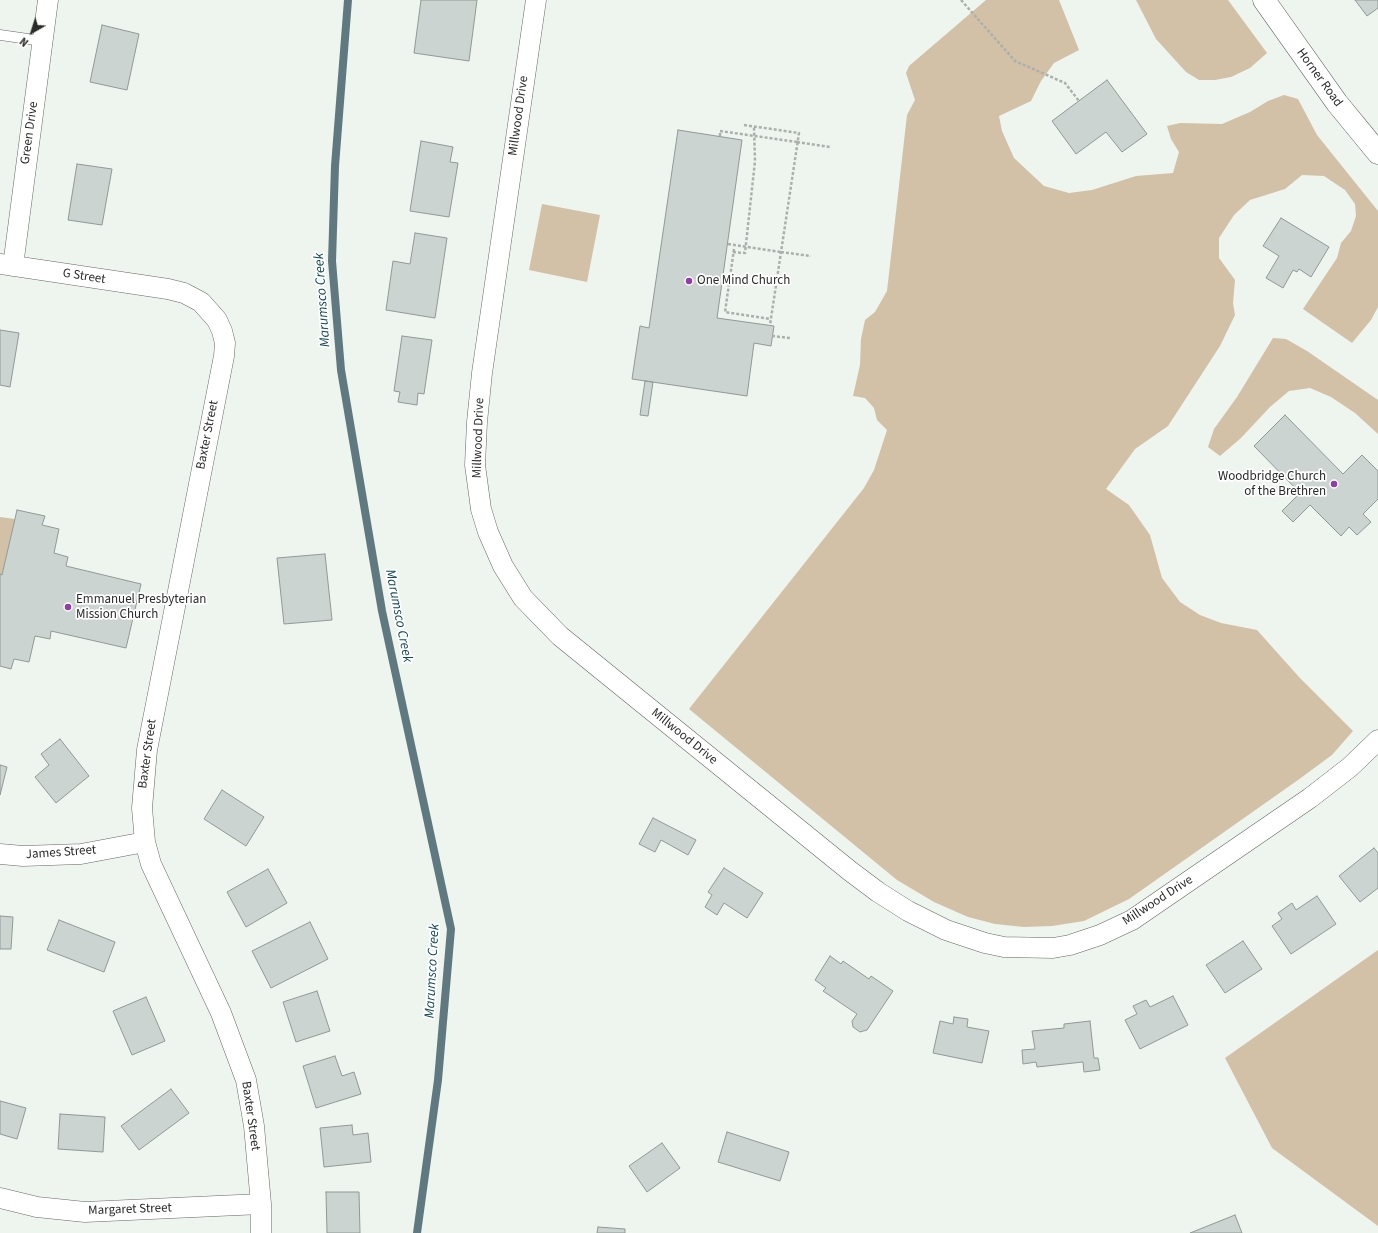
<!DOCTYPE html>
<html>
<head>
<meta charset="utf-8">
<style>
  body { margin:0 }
  #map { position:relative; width:1378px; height:1233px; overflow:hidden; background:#eef4ee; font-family:"Source Sans 3",sans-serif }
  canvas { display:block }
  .north { position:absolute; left:12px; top:12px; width:40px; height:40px; -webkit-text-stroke:3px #fff; paint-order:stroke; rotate:219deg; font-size:11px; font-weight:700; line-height:16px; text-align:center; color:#292b29 }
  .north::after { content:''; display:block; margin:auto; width:14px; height:18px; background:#292b29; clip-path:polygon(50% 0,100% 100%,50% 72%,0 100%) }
</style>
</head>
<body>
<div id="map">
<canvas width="1378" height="1233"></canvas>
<div class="north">N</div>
</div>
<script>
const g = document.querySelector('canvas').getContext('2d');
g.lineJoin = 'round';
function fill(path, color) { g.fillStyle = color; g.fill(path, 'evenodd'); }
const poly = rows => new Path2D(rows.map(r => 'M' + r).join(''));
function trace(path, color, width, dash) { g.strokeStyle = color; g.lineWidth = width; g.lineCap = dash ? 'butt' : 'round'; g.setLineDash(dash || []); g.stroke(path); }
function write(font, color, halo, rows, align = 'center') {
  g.font = font + ' "Source Sans 3",sans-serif'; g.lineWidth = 3.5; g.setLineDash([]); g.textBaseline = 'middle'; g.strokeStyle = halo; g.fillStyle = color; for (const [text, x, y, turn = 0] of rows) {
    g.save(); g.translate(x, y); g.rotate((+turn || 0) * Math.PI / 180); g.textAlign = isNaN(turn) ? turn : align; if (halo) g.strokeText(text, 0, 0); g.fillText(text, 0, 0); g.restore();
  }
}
fill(poly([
  [986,0,1059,0,1079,50,1054,63,1041,81,1031,101,999,116,1002,131,1014,158,1044,186,1069,193,1092,190,1136,176,1173,173,1179,152,1171,139,1167,126,1180,123,1222,124,1250,112,1268,101,1284,95,1298,99,1317,135,1378,211,1378,307,1371,320,1352,343,1303,309,1337,258,1341,243,1351,231,1356,216,1355,204,1345,190,1324,176,1302,175,1285,189,1250,200,1234,215,1219,238,1219,258,1235,280,1233,303,1235,315,1220,346,1168,426,1135,449,1106,489,1129,505,1150,535,1162,578,1180,602,1200,615,1221,623,1257,630,1299,677,1353,731,1332,755,1298,780,1129,899,1084,921,1052,926,1024,927,995,924,968,917,934,902,897,880,689,709,864,488,874,470,887,430,877,420,874,408,865,398,853,396,860,365,861,339,865,320,875,312,887,291,907,115,915,100,906,73,909,66],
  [1136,0,1228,0,1267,53,1250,68,1231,77,1215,80,1199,80,1186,72,1156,39],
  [542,204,600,215,587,282,529,270],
  [1273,338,1286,339,1307,351,1378,400,1378,434,1355,413,1331,397,1310,388,1289,391,1270,407,1241,438,1220,456,1208,447,1214,429,1237,397],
  [0,517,15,519,2,575,0,574],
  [1378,950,1378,1226,1272,1148,1225,1058]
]), '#d2c1a6');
trace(poly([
  [348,0,335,166,332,261,341,370,382,611,451,929,438,1080,417,1233]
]), '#607980', 8);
const building = poly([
  [421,0,477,0,469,61,414,53,421,0],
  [1355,0,1378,0,1378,8,1367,16,1355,0],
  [102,25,139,34,127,90,90,82,102,25],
  [1107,80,1147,134,1122,152,1106,132,1076,154,1052,121,1107,80],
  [678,130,742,140,717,318,774,326,771,346,754,343,747,396,632,379,640,326,649,328,678,130],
  [421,141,453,147,450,162,458,163,449,217,410,211,421,141],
  [77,164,112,169,102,225,68,220,77,164],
  [1281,218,1329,247,1311,277,1299,269,1297,272,1293,270,1283,288,1266,278,1279,256,1263,246,1281,218],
  [415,233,447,238,435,318,386,310,393,261,410,264,415,233],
  [0,330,19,333,10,387,0,385,0,330],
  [402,336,432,340,424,394,418,393,417,405,398,402,400,392,394,391,402,336],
  [645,381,653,382,648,416,640,415,645,381],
  [1285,415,1343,474,1362,455,1378,471,1378,499,1363,514,1371,522,1357,535,1349,527,1341,536,1310,505,1293,522,1282,511,1300,493,1254,446,1285,415],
  [17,510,45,516,42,525,59,529,54,553,68,557,66,566,141,584,126,648,51,631,50,639,35,636,29,662,14,659,11,669,0,666,0,574,2,575,17,510],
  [325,554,332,620,284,624,277,558,325,554],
  [60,739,89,776,56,803,35,777,49,765,41,754,60,739],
  [0,765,7,767,0,795,0,765],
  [222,790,264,817,246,846,204,819,222,790],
  [653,818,696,840,688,855,661,840,655,852,639,844,653,818],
  [1374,848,1378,853,1378,888,1360,902,1339,876,1374,848],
  [724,868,763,893,747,918,724,903,717,915,705,907,712,895,708,892,724,868],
  [268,869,287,903,246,927,227,892,268,869],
  [1317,896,1336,924,1291,954,1272,926,1282,919,1278,913,1292,903,1296,910,1317,896],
  [0,916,13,917,11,949,0,949,0,916],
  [59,920,115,942,104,972,47,950,59,920],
  [310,922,328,959,271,988,252,951,310,922],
  [1243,941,1262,969,1225,993,1206,965,1243,941],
  [830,956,841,964,843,961,869,979,871,976,893,991,867,1030,860,1032,853,1027,852,1021,857,1014,823,991,826,988,815,980,830,956],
  [317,991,330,1031,296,1042,283,1002,317,991],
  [1173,996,1188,1025,1140,1049,1125,1020,1137,1014,1133,1006,1146,1000,1150,1007,1173,996],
  [146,997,165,1041,132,1055,113,1011,146,997],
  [954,1017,968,1019,967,1027,989,1031,982,1063,933,1053,940,1021,953,1024,954,1017],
  [1090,1021,1094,1058,1098,1058,1100,1070,1084,1072,1083,1062,1037,1067,1036,1062,1023,1064,1022,1050,1035,1049,1032,1031,1064,1028,1064,1024,1090,1021],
  [335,1056,342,1076,354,1072,361,1094,316,1108,303,1066,335,1056],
  [171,1089,189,1113,139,1150,121,1126,171,1089],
  [0,1101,26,1108,17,1139,0,1134,0,1101],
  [60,1114,105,1117,103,1152,58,1149,60,1114],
  [352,1125,353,1135,368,1133,371,1162,324,1167,320,1128,352,1125],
  [727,1132,789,1152,780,1181,718,1162,727,1132],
  [662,1143,680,1168,647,1192,629,1166,662,1143],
  [326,1192,359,1192,360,1233,327,1233,326,1192],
  [1235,1215,1242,1233,1190,1233,1235,1215],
  [598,1227,625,1229,625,1233,597,1233,598,1227]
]);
fill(building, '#ccd4d2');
trace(building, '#919896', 1);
const service = poly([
  [0,35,42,41]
]);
const minor = poly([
  [536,0,482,373,477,422,475,465,481,509,488,532,503,566,523,598,560,636,850,871,878,892,908,911,946,930,985,943,1004,947,1053,948,1070,945,1100,935,1132,920,1310,798,1350,767,1378,740],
  [0,264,168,289,184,293,201,302,217,320,222,331,225,343,224,356,147,750,142,808,145,842,151,864,221,1013,246,1080,254,1126,261,1204,261,1233],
  [13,266,48,0],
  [0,854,23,856,81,854,145,842],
  [0,1198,37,1207,85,1212,261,1204]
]);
const secondary = poly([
  [1264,0,1337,103,1378,153]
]);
trace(service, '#636863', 11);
trace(minor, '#636863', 21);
trace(secondary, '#636863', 23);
trace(poly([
  [961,0,1015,61,1065,83,1079,101],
  [744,125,799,133,770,325],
  [797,142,830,147],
  [734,249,725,312,771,319],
  [733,252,745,253,755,161,754,126],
  [781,252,811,256],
  [772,336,790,338]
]), '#acb0ac', 2.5, [3, 2]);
trace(service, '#fff', 10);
trace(minor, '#fff', 20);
trace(secondary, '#fff', 22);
trace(poly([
  [720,136,720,131,797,142],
  [728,244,781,252]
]), '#acb0ac', 2.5, [3, 2]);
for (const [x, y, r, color] of [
  [689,281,4,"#913caa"],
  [1334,484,4,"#913caa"],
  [68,607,4,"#913caa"]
]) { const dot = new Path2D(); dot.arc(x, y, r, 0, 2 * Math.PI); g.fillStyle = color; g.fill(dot); trace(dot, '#fff', 1.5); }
write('13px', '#292b29', '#fff', [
  ["Horner Road",1319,78,54],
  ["Millwood Drive",519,116,-82],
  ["Green Drive",30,133,-82],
  ["G Street",84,277,9],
  ["Baxter Street",208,435,-79],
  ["Millwood Drive",479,438,-88],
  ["Millwood Drive",684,737,39],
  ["Baxter Street",148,754,-82],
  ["James Street",61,853,-4],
  ["Millwood Drive",1158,901,-33],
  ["Baxter Street",250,1116,82],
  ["Margaret Street",130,1210,-2]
]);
write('13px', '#292b29', '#fff', [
  ["One Mind Church",697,281],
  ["Woodbridge Church",1326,477,"right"],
  ["of the Brethren",1326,492,"right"],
  ["Emmanuel Presbyterian",76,600],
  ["Mission Church",76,615]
], 'left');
write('italic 14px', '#114853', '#fff', [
  ["Marumsco Creek",323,300,-94],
  ["Marumsco Creek",398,616,79],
  ["Marumsco Creek",433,971,-87]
]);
</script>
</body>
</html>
